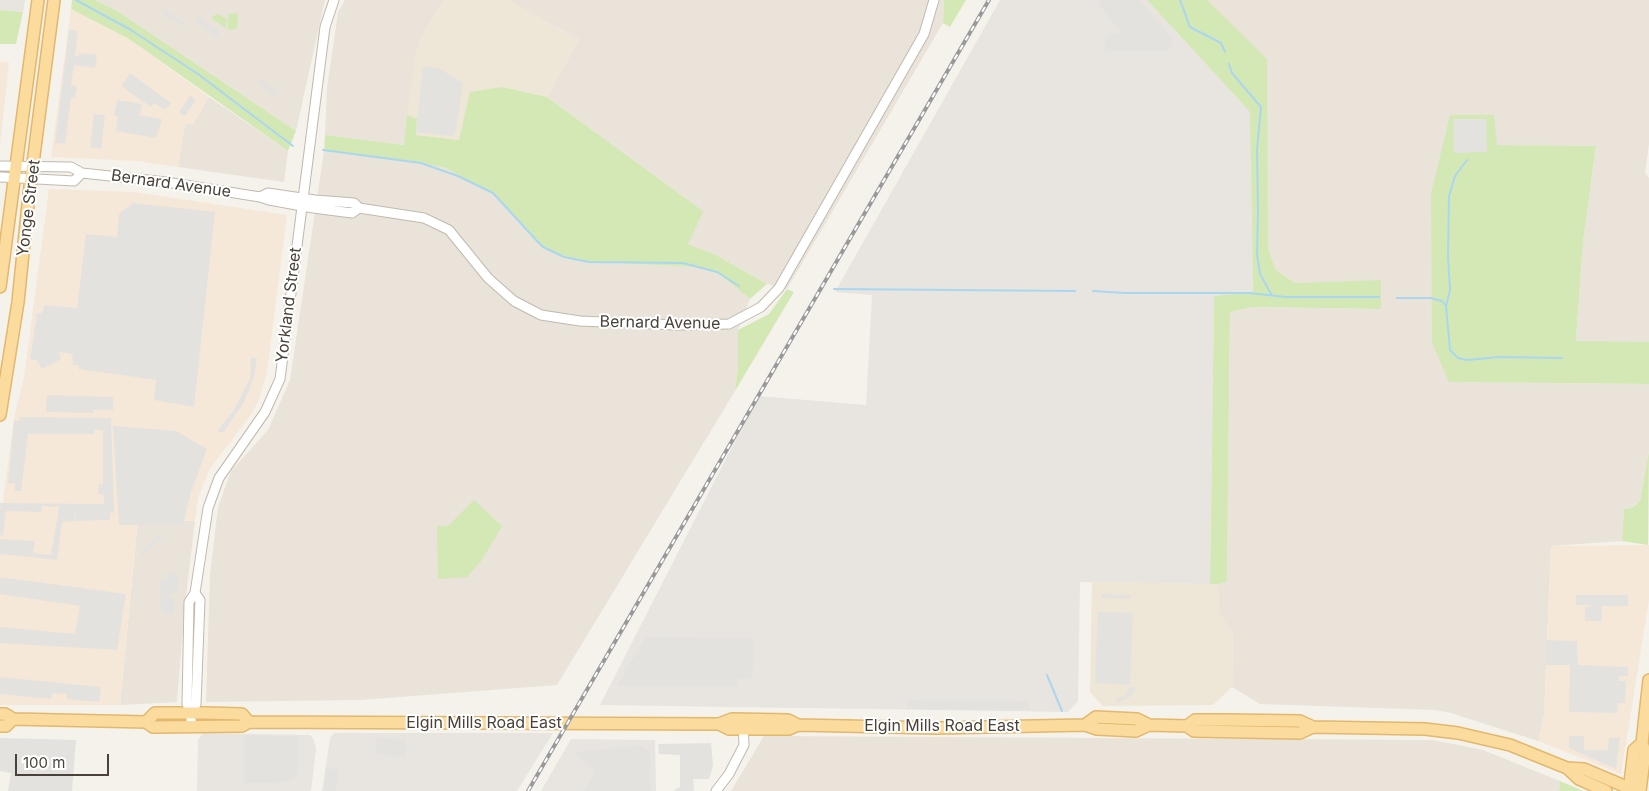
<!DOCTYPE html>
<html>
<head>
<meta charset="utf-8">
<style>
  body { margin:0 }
  #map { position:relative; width:1649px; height:791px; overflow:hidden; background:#f5f2eb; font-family:Inter,sans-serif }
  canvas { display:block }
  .scale { position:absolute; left:15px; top:754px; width:94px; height:22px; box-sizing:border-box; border:2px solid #4a4239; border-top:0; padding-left:6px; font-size:15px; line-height:18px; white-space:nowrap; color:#4a4239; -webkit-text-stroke:4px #fff; paint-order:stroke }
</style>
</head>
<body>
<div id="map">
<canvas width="1649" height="791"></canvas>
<div class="scale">100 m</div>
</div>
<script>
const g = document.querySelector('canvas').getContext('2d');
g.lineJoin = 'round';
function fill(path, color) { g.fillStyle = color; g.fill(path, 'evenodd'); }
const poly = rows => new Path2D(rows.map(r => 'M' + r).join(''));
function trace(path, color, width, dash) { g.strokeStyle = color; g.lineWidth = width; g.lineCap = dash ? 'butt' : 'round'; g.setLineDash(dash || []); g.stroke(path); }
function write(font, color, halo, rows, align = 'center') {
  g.font = font + ' Inter,sans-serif'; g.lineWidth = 4; g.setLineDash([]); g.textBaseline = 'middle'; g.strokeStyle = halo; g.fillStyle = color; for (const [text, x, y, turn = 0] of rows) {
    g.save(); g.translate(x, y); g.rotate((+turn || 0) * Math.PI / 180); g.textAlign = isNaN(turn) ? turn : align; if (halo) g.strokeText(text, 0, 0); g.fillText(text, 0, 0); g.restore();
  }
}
fill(poly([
  [95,0,325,0,296,131,116,10],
  [345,0,444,0,422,37,416,52,405,145,325,135,327,88,338,12],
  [506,0,944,0,943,23,787,289,767,284,716,255,688,244,699,208,547,97,579,39],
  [1207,0,1649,0,1649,144,1645,173,1649,178,1649,342,1576,342,1583,242,1596,146,1497,145,1449,382,1649,384,1649,451,1640,501,1632,507,1624,509,1622,541,1551,546,1544,716,1538,741,1451,713,1435,710,1260,704,1232,687,1233,633,1219,613,1218,584,1227,582,1230,312,1254,307,1380,309,1381,281,1295,283,1276,270,1268,248,1223,18],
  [209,97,288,151,284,182,178,167,185,124,193,124],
  [324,151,403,160,446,168,497,197,522,226,579,261,694,267,719,274,750,299,738,330,738,365,735,391,557,685,360,700,206,702,210,575,218,507,231,471,268,430,290,380],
  [138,519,195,521,184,613,177,702,120,705],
  [764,736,1433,740,1483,750,1560,781,1559,791,731,791]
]), '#e9e3da');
fill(poly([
  [71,9,129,39,209,97,193,124,185,124,178,167,137,161,51,157],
  [0,62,9,62,0,146],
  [49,189,134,192,287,215,267,373,258,402,250,416,209,470,198,498,195,521,138,519,120,705,0,705,0,524,14,418,24,377],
  [1649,545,1649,600,1621,774,1538,741,1544,716,1551,546]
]), '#f6e8d8');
fill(poly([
  [0,0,25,0,23,12,0,10],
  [1000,0,1147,0,1250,112,1253,293,1214,296,1210,584,1080,582,1078,701,1068,712,600,705,758,396,866,405,872,295,835,292],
  [203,733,310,735,314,740,316,749,311,791,197,791,198,740],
  [334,733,553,733,517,791,322,791,330,738],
  [571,739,655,740,656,791,541,791]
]), '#e8e4e0');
fill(poly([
  [444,0,506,0,579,39,547,97,502,87,459,140,416,135,417,120,407,115,416,52,422,37],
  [1092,582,1218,584,1219,613,1233,633,1232,687,1213,705,1103,706,1090,692]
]), '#eee6d6');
fill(poly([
  [72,0,95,0,116,10,296,131,288,151,129,39,71,9],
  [944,0,966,0,950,27,943,23],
  [1147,0,1207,0,1267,59,1268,248,1276,270,1295,283,1381,280,1381,309,1254,307,1230,312,1227,582,1218,584,1210,584,1214,296,1253,292,1250,112],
  [0,10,23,12,16,44,0,44],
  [235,13,238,15,237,29,228,30,228,14],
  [218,14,227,19,226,28,212,19,213,16],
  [502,87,547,97,699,208,703,212,688,244,716,255,767,284,750,299,719,274,694,267,578,261,543,248,497,197,446,168,403,160,324,151,325,135,404,145,407,115,417,119,416,135,459,140,470,92],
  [1450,115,1494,115,1497,145,1596,146,1583,242,1576,341,1649,342,1649,384,1449,382,1432,343,1431,194],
  [787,289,794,292,735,391,738,365,738,330,769,314],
  [1649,451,1648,545,1622,541,1624,509,1633,507,1640,501],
  [474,500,502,526,482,560,467,577,438,579,437,526,448,526],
  [1560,781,1583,791,1559,791]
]), '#d4e8b6');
fill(poly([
  [1101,0,1140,0,1173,39,1169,51,1105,51,1105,39,1109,39,1109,34,1123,33,1098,4],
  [164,10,186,23,184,26,162,13],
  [200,17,220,33,217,37,196,21],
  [69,30,78,31,75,56,79,56,79,53,97,55,95,68,74,65,71,85,77,86,75,98,71,98,65,144,55,143],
  [423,67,438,68,463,83,456,130,452,136,416,132],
  [130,73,171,103,165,110,154,103,151,107,121,86],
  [261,79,279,93,276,97,258,83],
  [190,96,196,100,185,116,179,112],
  [117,100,142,104,140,115,162,119,156,138,116,131,118,116,114,115],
  [94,114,105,115,101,149,90,147],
  [1453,119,1486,119,1487,152,1454,153],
  [133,203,215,212,194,407,154,400,156,380,78,369,79,365,73,365,72,354,59,352,61,359,42,369,37,360,30,359,37,313,42,313,44,305,77,308,86,234,117,237,119,214],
  [251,358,257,358,254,377,244,402,223,433,217,431,233,411,250,379],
  [47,395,113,397,113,410,93,410,93,413,46,412],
  [20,417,111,418,114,513,110,513,110,520,76,521,76,508,75,521,62,522,57,560,0,554,0,539,35,541,33,553,51,555,59,507,42,506,41,512,6,511,3,536,0,535,0,503,104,504,104,495,98,494,99,485,103,484,103,431,94,429,94,434,28,434,21,491,15,491,15,483,8,483,14,421,19,421],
  [113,426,176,431,207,449,191,492,183,525,119,525],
  [160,532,164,536,144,556,140,553],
  [168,573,179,575,177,593,170,594,170,598,175,598,174,614,163,615,165,610,161,610,160,580,165,580],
  [0,577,126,594,117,650,0,643,0,627,75,634,80,606,0,594],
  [1102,594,1130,595,1130,599,1102,598],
  [1576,595,1628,595,1628,606,1602,606,1602,621,1585,621,1585,607,1590,607,1590,605,1576,605],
  [1098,612,1133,613,1130,685,1095,683],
  [646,637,755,638,752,679,739,678,736,686,617,686],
  [1546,640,1577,641,1578,665,1628,667,1628,676,1619,676,1619,681,1626,681,1625,703,1618,703,1617,713,1569,712,1570,665,1546,665],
  [0,677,101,687,99,702,67,699,67,694,52,693,51,699,0,694],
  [1130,687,1136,688,1131,696,1117,703,1116,699,1125,696],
  [907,700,1029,701,1029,710,907,709],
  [244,735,299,737,297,775,291,780,276,783,244,783],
  [1569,736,1584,736,1584,750,1608,750,1609,738,1620,737,1616,769,1569,748],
  [0,738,76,740,72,791,8,791,11,773,0,771],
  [377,738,405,740,407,749,405,757,376,754],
  [711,743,713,765,709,779,693,779,694,791,673,791,680,787,680,755,659,754,658,744],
  [642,746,650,751,650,791,584,791,595,770,573,752],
  [327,768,339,770,336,791,324,791]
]), '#e4e2df');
trace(poly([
  [76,0,131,30,198,74,293,146],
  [1180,0,1190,27,1221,43,1225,52],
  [1229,64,1232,73,1261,107,1257,150,1258,211,1257,255,1260,274,1271,294],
  [323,150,421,163,458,176,493,193,536,240,543,247,564,257,589,262,683,263,717,272,739,286],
  [1467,160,1455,176,1449,196,1448,256,1450,290,1446,306,1450,350,1458,358,1467,360,1499,357,1562,358],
  [834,289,1075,291],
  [1093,291,1125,293,1249,293,1286,297,1379,297],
  [1397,298,1431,298,1442,301,1446,306],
  [1047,675,1062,711]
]), '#aad7ef', 2);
const minor = poly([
  [0,166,71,167,82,173,166,182,260,197,269,200,313,208,352,213,359,208],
  [0,177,74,181,82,173],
  [260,197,268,193,315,200,354,203,359,208,424,218,449,230,488,278,514,301,541,315,580,321,677,325,729,324,761,307,779,288,924,34,934,0],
  [191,713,196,704,200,600,195,593],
  [191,727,191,713,187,704,189,602,195,593,208,508,219,478,265,412,280,379,325,27,334,0],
  [716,791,729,774,744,745,743,724]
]);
const major = poly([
  [0,287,38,0],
  [0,415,18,302,29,194,54,0],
  [0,714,5,714,13,719,146,722,153,727,242,726,249,722,719,724,732,719,788,720,798,725],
  [146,722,155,713,205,713,242,714,249,722],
  [719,724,729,729,789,729,798,725,937,728,1085,725,1097,729,1136,731,1149,725,1187,726,1195,720,1226,720,1300,721,1313,727],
  [1085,725,1096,717,1137,719,1149,725],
  [0,726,6,726,13,719],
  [1187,726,1194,731,1300,733,1313,727,1425,729,1458,733,1510,745,1567,768,1584,769,1636,791],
  [1567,768,1579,779,1606,791],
  [1629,791,1634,750,1642,743],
  [1640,791,1645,752,1642,743,1649,680]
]);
trace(minor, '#c1b9ae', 11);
trace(major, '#e1b86d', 14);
trace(minor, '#fff', 9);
trace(major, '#fcdc9e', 11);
const rail = poly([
  [528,791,989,0]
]);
trace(rail, '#999', 4);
trace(rail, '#fff', 2, [5.5]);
write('16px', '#4a4239', '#fff', [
  ["Bernard Avenue",171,184,8],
  ["Yonge Street",29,208,-83],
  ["Yorkland Street",289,305,-83],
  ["Bernard Avenue",660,323,1],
  ["Elgin Mills Road East",484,723],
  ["Elgin Mills Road East",942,726]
]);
</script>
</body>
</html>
